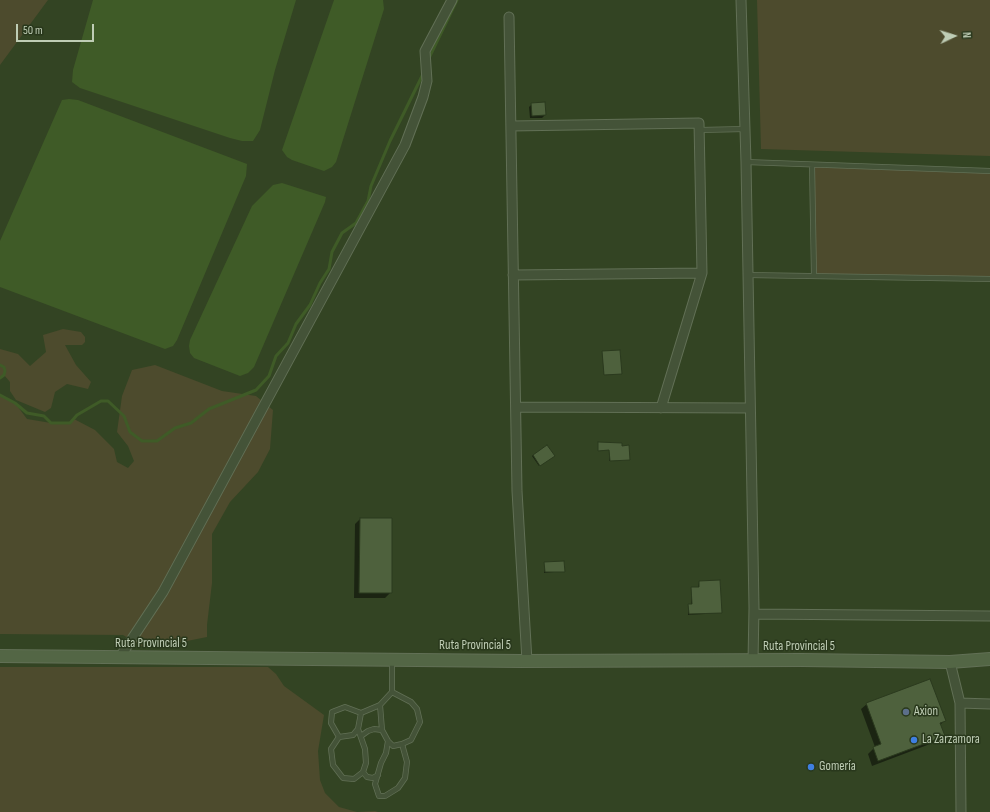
<!DOCTYPE html>
<html>
<head>
<meta charset="utf-8">
<style>
  body { margin:0 }
  #map { position:relative; width:990px; height:812px; overflow:hidden; background:#334423; font-family:"Sofia Sans Condensed",sans-serif }
  canvas { display:block }
  .north { position:absolute; left:934px; top:16px; width:40px; height:40px; -webkit-text-stroke:3px #29381c; paint-order:stroke; rotate:86deg; font-size:11px; font-weight:700; line-height:16px; text-align:center; color:#bfcdb5 }
  .north::after { content:''; display:block; margin:auto; width:14px; height:18px; background:#bfcdb5; clip-path:polygon(50% 0,100% 100%,50% 72%,0 100%) }
  .scale { position:absolute; left:16px; top:24px; width:78px; height:18px; box-sizing:border-box; border:2px solid #bfcdb5; border-top:0; padding-left:5px; font-size:12px; line-height:14px; white-space:nowrap; color:#bfcdb5; -webkit-text-stroke:3px #29381c; paint-order:stroke }
</style>
</head>
<body>
<div id="map">
<canvas width="990" height="812"></canvas>
<div class="north">N</div>
<div class="scale">50 m</div>
</div>
<script>
const g = document.querySelector('canvas').getContext('2d');
g.lineJoin = 'round';
function fill(path, color) { g.fillStyle = color; g.fill(path, 'evenodd'); }
const poly = rows => new Path2D(rows.map(r => 'M' + r).join(''));
function trace(path, color, width, dash) { g.strokeStyle = color; g.lineWidth = width; g.lineCap = dash ? 'butt' : 'round'; g.setLineDash(dash || []); g.stroke(path); }
function write(font, color, halo, rows, align = 'center') {
  g.font = font + ' "Sofia Sans Condensed",sans-serif'; g.lineWidth = 3; g.setLineDash([]); g.textBaseline = 'middle'; g.strokeStyle = halo; g.fillStyle = color; for (const [text, x, y, turn = 0] of rows) {
    g.save(); g.translate(x, y); g.rotate((+turn || 0) * Math.PI / 180); g.textAlign = isNaN(turn) ? turn : align; if (halo) g.strokeText(text, 0, 0); g.fillText(text, 0, 0); g.restore();
  }
}
fill(poly([
  [0,0,48,0,0,65],
  [757,0,990,0,990,156,761,149],
  [812,165,990,171,990,279,814,276],
  [63,329,81,332,85,337,85,342,82,345,65,345,76,365,91,382,88,389,67,384,55,392,51,408,45,412,16,400,10,391,10,382,4,375,0,378,0,349,18,354,30,366,46,352,43,335],
  [155,365,222,391,256,396,273,410,270,449,258,472,230,502,212,534,212,583,207,625,207,637,177,643,143,647,123,635,0,634,0,395,15,403,27,419,51,423,70,423,74,419,95,430,114,449,117,462,128,468,134,461,128,446,117,432,122,396,132,370],
  [0,667,268,667,276,674,284,686,324,715,318,751,320,780,325,793,339,807,357,812,375,811,378,812,0,812]
]), '#4d4b2d');
fill(poly([
  [93,0,296,0,275,70,260,130,253,141,242,141,230,138,80,88,72,82,73,70],
  [334,0,383,0,384,9,336,162,332,167,324,171,292,160,287,157,282,150],
  [69,99,78,100,247,164,246,176,177,340,173,346,165,349,0,287,0,241,62,100],
  [282,183,326,197,325,202,254,367,248,373,240,376,194,358,190,353,189,346,190,340,252,206,273,185]
]), '#3f5b27');
fill(poly([
  [532,104,545,115,542,118,530,118,529,107],
  [603,352,621,373,620,374,604,375,602,353],
  [598,443,621,447,629,459,609,461,609,450,598,451],
  [533,455,553,457,539,466,532,456],
  [360,519,391,592,385,598,354,598,355,524],
  [545,563,564,571,544,573],
  [699,582,721,612,720,613,688,615,688,606,691,605,691,589,698,588],
  [867,704,945,720,940,725,944,735,938,741,872,766,868,754,875,747,861,709]
]), '#0007');
trace(poly([
  [429,58,457,0],
  [0,365,4,367,5,371,4,375,0,378],
  [0,395,15,403,27,413,44,416,51,423,70,423,77,415,101,401,108,401,124,416,130,432,142,441,157,441,175,428,191,423,209,409,256,390,269,376,276,356,288,343,296,324,310,305,320,283,329,269,332,252,342,233,356,223,368,201,371,186,390,141,424,72]
]), '#3f5b27', 3);
const building = poly([
  [545,102,546,115,532,116,531,103,545,102],
  [620,350,622,374,604,375,602,351,620,350],
  [598,442,622,443,622,446,629,445,630,460,610,461,609,450,598,451,598,442],
  [547,445,555,456,540,466,533,455,547,445],
  [360,518,392,518,392,593,359,593,360,518],
  [564,561,565,572,545,572,544,562,564,561],
  [720,580,722,613,689,614,688,604,692,604,691,587,699,587,699,581,720,580],
  [930,679,946,721,940,723,945,736,878,761,873,747,881,744,866,703,930,679]
]);
fill(building, '#4e613d');
trace(building, '#2b3a1e', 1);
const service = poly([
  [700,130,745,129],
  [746,162,990,171],
  [812,165,814,276],
  [748,275,990,279],
  [380,705,382,730,388,741,393,746,402,744,411,740,420,722,417,709,411,702,392,692],
  [361,713,358,729,353,735,339,737,331,723,332,712,345,707,361,713,380,705,392,692,392,661],
  [361,736,368,731,374,729,382,730],
  [339,737,331,749,333,765,343,778,354,779,363,772,366,763,365,749,358,729],
  [388,741,386,753,381,763,375,784,379,796,385,796,398,788,405,778,407,762,402,744],
  [363,772,367,777,373,778,378,775]
]);
const minor = poly([
  [741,0,746,162,754,608,753,661],
  [509,17,517,491,527,661],
  [511,126,699,123,702,273,661,408],
  [513,275,702,273],
  [516,407,750,408],
  [754,614,990,616],
  [120,657,163,592,405,145,423,97,427,81,425,51,452,0],
  [950,662,960,703,961,812],
  [960,703,990,704]
]);
const secondary = poly([
  [0,656,521,661,802,660,950,662,990,659]
]);
trace(service, '#627056', 6);
trace(minor, '#627056', 11);
trace(secondary, '#627056', 14);
trace(service, '#445338', 4.5);
trace(minor, '#445338', 9);
trace(secondary, '#536645', 12);
for (const [x, y, r, color] of [
  [906,712,4,"#5c6f8a"],
  [914,740,4,"#3f7fe0"],
  [811,767,4,"#3f7fe0"]
]) { const dot = new Path2D(); dot.arc(x, y, r, 0, 2 * Math.PI); g.fillStyle = color; g.fill(dot); trace(dot, '#29381c', 1.5); }
write('13px', '#bfcdb5', '#29381c', [
  ["Ruta Provincial 5",151,644],
  ["Ruta Provincial 5",475,646],
  ["Ruta Provincial 5",799,647]
]);
write('13px', '#bfcdb5', '#29381c', [
  ["Axion",914,712],
  ["La Zarzamora",922,740],
  ["Gomería",819,767]
], 'left');
</script>
</body>
</html>
